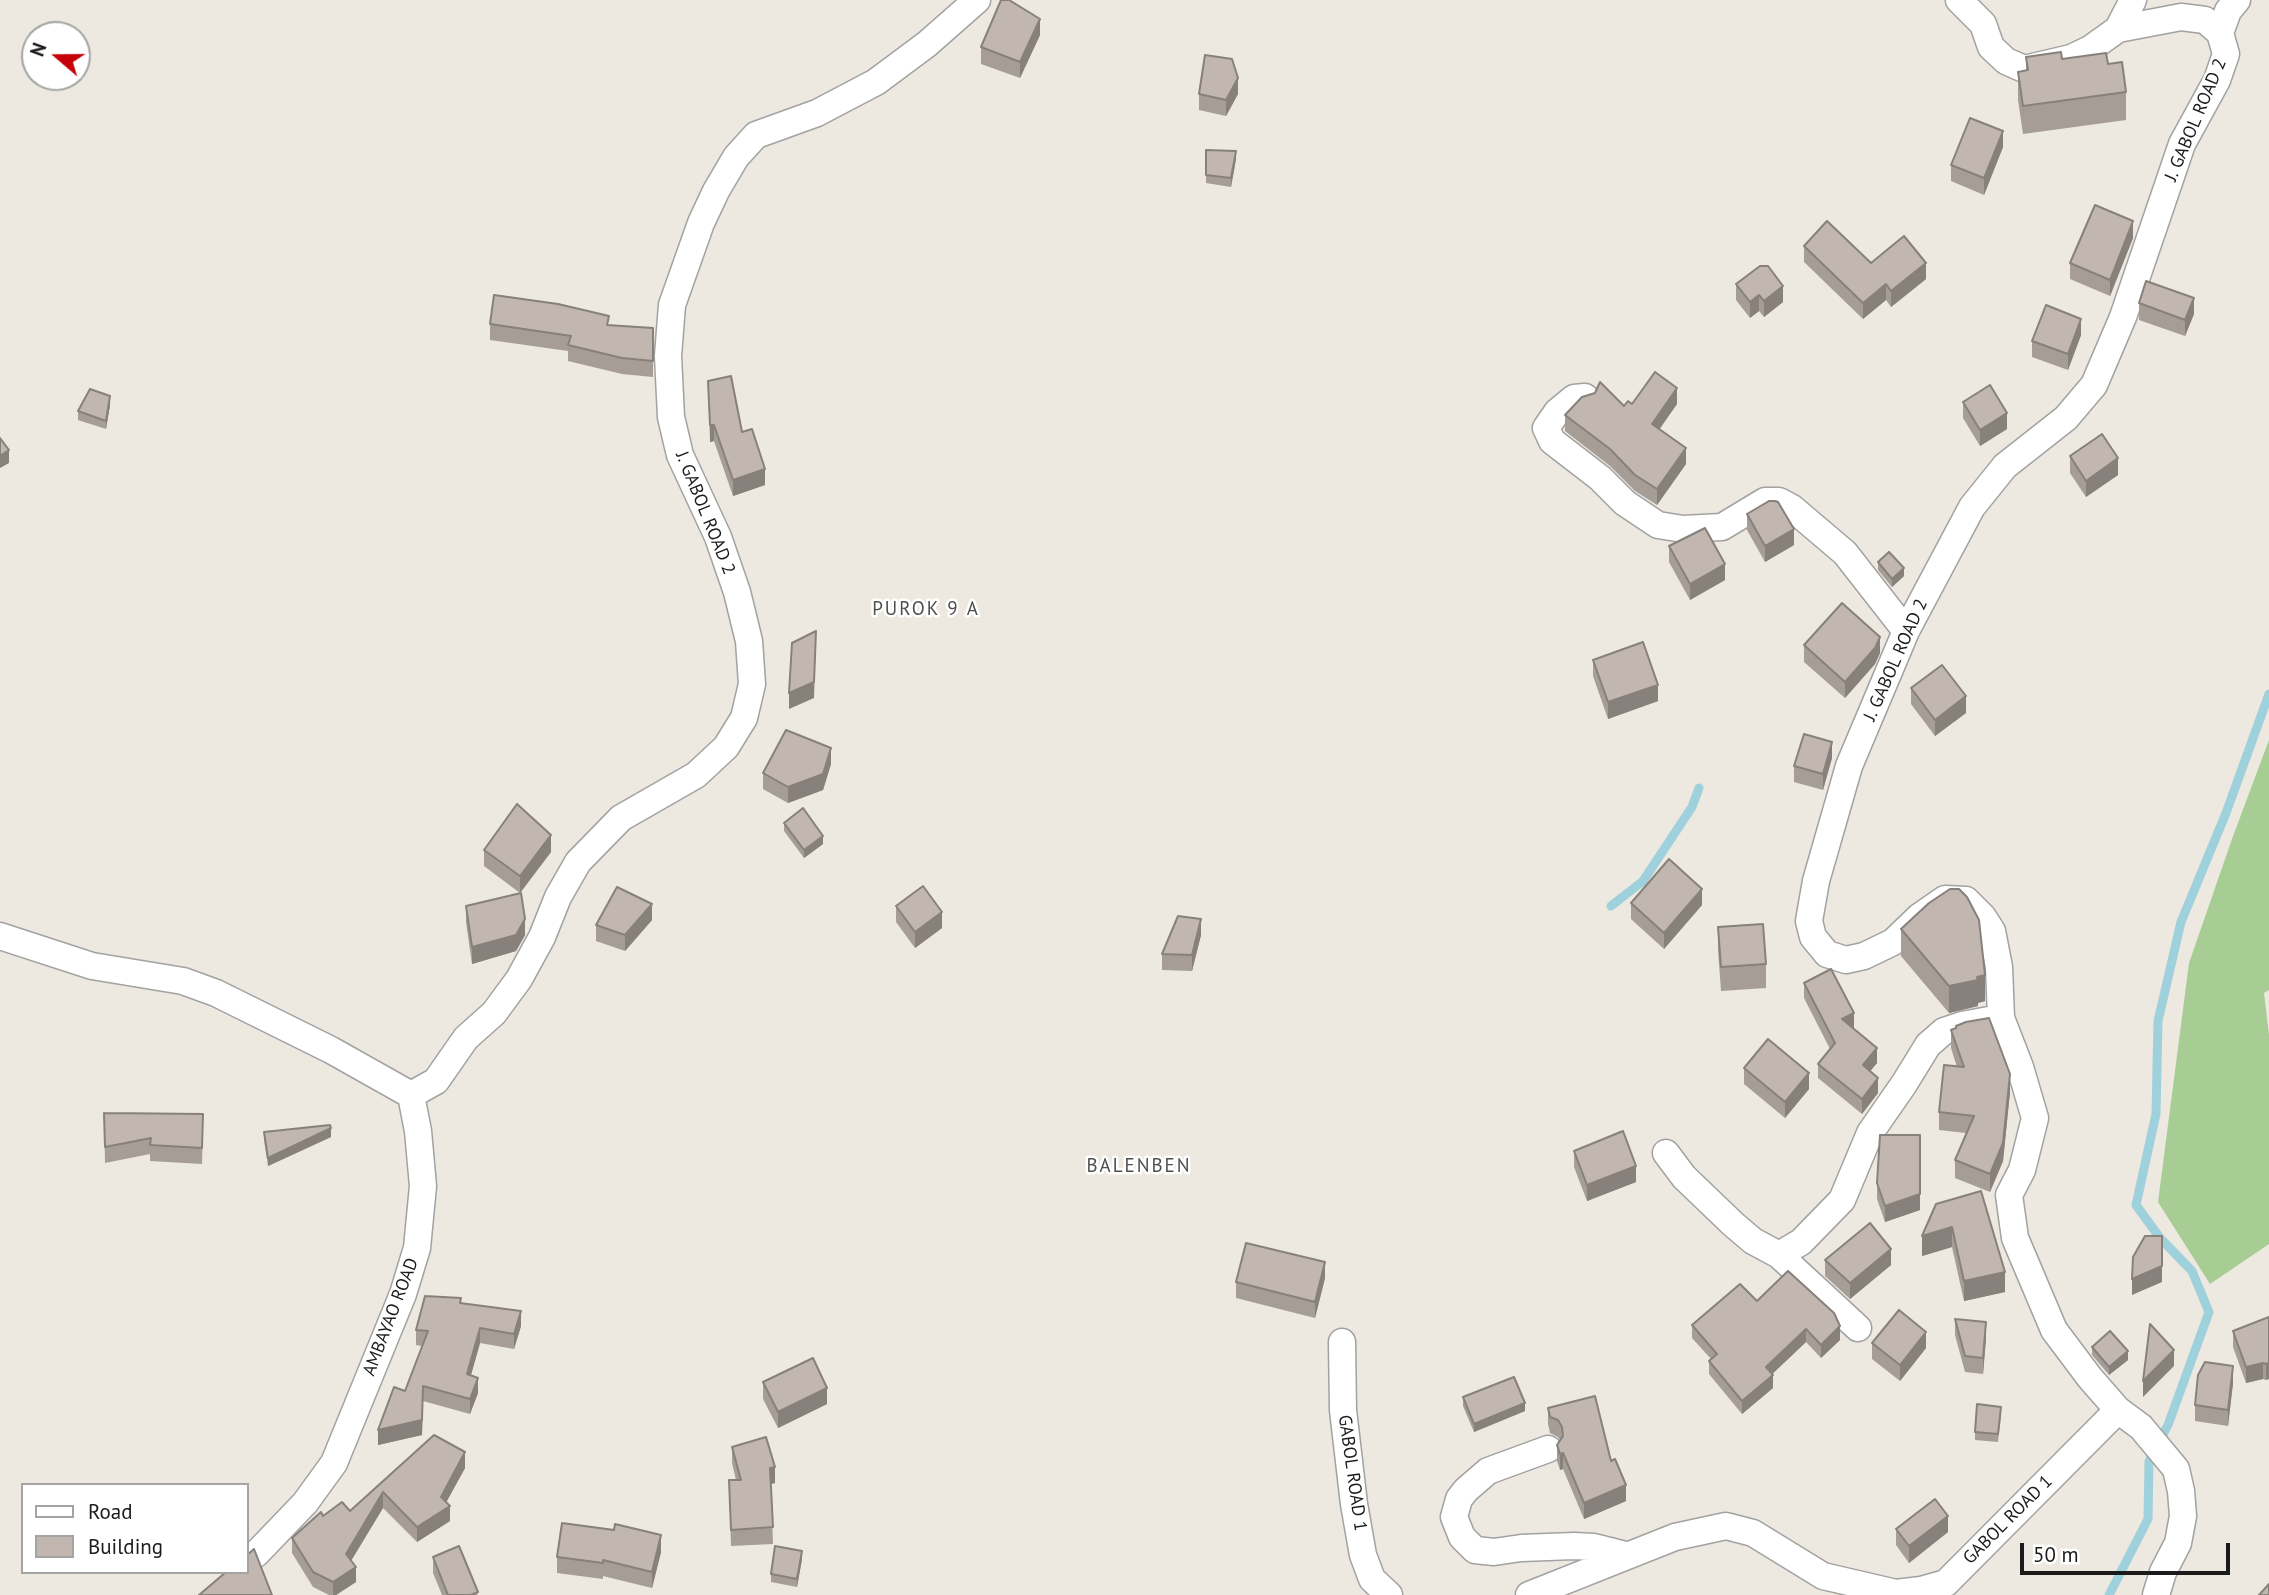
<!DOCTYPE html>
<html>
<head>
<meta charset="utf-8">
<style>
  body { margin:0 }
  #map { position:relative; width:2269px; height:1595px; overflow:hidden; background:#ede8e0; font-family:"PT Sans",sans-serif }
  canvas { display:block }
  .legend { position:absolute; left:21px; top:1483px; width:228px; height:91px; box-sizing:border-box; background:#fff; border:2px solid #a4a4a4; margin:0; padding:9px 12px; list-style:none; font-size:21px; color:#1b1b1b }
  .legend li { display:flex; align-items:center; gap:14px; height:35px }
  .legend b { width:35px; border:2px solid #a4a4a4 }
  .north { position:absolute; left:21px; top:21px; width:70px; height:70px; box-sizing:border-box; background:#fff; border:2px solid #a4a4a4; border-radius:50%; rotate:290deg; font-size:19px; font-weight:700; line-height:28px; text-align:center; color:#1b1b1b }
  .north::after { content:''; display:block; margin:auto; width:24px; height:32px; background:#c60009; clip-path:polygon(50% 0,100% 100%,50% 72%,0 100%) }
  .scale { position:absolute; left:2020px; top:1543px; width:210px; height:32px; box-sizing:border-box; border:4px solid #1b1b1b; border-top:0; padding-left:9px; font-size:21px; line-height:24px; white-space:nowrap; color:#1b1b1b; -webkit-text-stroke:5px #fff; paint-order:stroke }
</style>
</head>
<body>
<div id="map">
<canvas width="2269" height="1595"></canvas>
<ul class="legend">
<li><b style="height:9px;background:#fff"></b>Road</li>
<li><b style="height:19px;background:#c1b7b0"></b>Building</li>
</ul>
<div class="north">N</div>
<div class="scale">50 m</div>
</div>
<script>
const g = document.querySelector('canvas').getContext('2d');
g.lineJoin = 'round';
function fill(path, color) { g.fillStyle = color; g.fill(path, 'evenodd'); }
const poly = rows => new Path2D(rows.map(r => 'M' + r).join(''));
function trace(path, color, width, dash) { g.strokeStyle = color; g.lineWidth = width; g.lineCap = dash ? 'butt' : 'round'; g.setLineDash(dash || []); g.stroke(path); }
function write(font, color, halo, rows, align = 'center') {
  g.font = font + ' "PT Sans",sans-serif'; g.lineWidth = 5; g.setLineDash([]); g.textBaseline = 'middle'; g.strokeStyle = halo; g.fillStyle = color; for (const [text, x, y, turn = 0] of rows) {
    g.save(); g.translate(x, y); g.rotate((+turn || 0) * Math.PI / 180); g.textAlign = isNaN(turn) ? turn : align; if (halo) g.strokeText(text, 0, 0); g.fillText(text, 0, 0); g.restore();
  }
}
fill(poly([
  [2269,740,2269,990,2264,993,2269,1035,2269,1244,2210,1284,2158,1202,2189,963,2232,839]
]), '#a7cd94');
trace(poly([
  [1611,906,1643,881,1692,807,1699,788],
  [2109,1595,2148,1519,2149,1461,2168,1425,2209,1312,2192,1271,2160,1238,2136,1205,2156,1114,2158,1021,2181,922,2226,813,2269,694]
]), '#9fd1dc', 9);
const street = poly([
  [1959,0,1983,24,1991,47,2006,61,2024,69,2071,58,2090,49,2118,29,2181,17,2205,20,2220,33,2226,54,2217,80,2182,144,2123,317,2094,385,2066,418,2005,466,1972,507,1906,631,1849,766,1816,881,1809,921,1813,937,1827,954,1846,960,1864,956,1893,942,1919,917,1945,899,1966,900,1983,917,1992,931,1999,967,2001,1018,2020,1067,2035,1118,2022,1170,2009,1195,2015,1238,2054,1330,2090,1378,2118,1410,2141,1427,2176,1469,2181,1491,2183,1516,2178,1543,2163,1572,2156,1595],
  [2118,29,2133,0],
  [2220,33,2228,11,2237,0],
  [1585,397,1574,398,1557,412,1546,428,1552,441,1600,478,1625,503,1658,525,1683,529,1722,527,1765,501,1779,501,1792,508,1845,553,1906,631],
  [0,936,92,966,183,981,216,993,331,1050,411,1095],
  [411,1095,436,1081,466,1038,494,1013,519,979,542,937,558,897,578,862,621,818,696,775,726,747,744,718,752,684,749,641,737,592,718,537,680,455,671,417,668,356,672,305,701,223,716,191,736,157,756,135,817,113,876,82,927,44,977,0],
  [1666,1153,1684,1177,1733,1224,1753,1241,1779,1255,1801,1242,1842,1200,1870,1133,1904,1084,1928,1045,1944,1031,1962,1025,1989,1020],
  [1779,1255,1858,1328],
  [1342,1342,1343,1410,1354,1504,1363,1555,1372,1579,1389,1595],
  [1548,1449,1488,1471,1466,1490,1459,1499,1454,1517,1462,1537,1475,1550,1494,1552,1521,1548,1574,1546,1594,1547,1626,1555],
  [247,1561,257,1553,305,1503,334,1463,403,1294,417,1248,423,1186,418,1131,411,1095],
  [1529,1595,1675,1537,1726,1526,1753,1533,1823,1576,1896,1593,1921,1590,1946,1583,2118,1410]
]);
trace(street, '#a2a2a2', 29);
trace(street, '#fff', 26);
fill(poly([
  [1040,35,1020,78,981,64,981,47],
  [2026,57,2062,59,2108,64,2126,92,2126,120,2023,134,2018,100,2018,72,2026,71],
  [1199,94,1238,94,1226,116,1199,110],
  [2003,147,1984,195,1951,181,1951,165],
  [1206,150,1236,159,1231,187,1206,183],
  [2133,238,2110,296,2070,279,2070,263],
  [1804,246,1871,263,1926,279,1891,307,1886,300,1863,319,1804,262],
  [1736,284,1783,302,1764,317,1759,311,1750,318,1736,300],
  [2139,303,2194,314,2185,336,2139,320],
  [490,324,609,325,653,328,653,377,622,374,568,361,568,351,490,340],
  [2081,335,2068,370,2032,357,2032,341],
  [708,381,742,432,765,485,733,496,714,441,710,442],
  [1963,402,2007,429,1980,446,1963,418],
  [1632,404,1677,404,1659,429,1686,464,1657,505,1635,491,1610,466,1565,431,1565,415],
  [110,405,106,429,78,420,78,411],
  [2070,456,2118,475,2086,497,2070,473],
  [1747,514,1794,545,1765,562,1747,530],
  [1669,546,1725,580,1690,600,1669,562],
  [1878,562,1904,576,1892,587,1878,570],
  [1804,645,1880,653,1875,664,1845,698,1804,662],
  [1593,660,1658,701,1608,719,1593,676],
  [1911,688,1966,713,1935,736,1911,704],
  [1832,758,1823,790,1794,782,1794,766],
  [831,764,823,790,788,803,763,789,763,773],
  [784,823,823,844,804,858,784,831],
  [484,850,551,852,520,893,484,866],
  [1631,903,1702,905,1664,949,1631,919],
  [466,906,525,935,516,951,472,964,466,922],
  [896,906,942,928,915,948,896,922],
  [652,920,625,951,596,941,596,925],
  [1718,927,1766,964,1766,988,1721,991,1718,950],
  [1901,929,1985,1001,1978,1003,1978,1006,1949,1013,1901,956],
  [1201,935,1192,971,1162,970,1162,954],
  [1804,983,1854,1028,1877,1063,1870,1071,1878,1093,1862,1114,1818,1078,1818,1064,1830,1049,1804,998],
  [1956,1026,2010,1092,2003,1161,1990,1192,1955,1178,1955,1160,1966,1133,1939,1130,1939,1112,1957,1067,1951,1048,1951,1030,1956,1028],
  [1744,1068,1809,1089,1785,1118,1744,1084],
  [104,1113,203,1130,202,1164,150,1161,150,1154,105,1163],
  [264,1132,331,1137,268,1166,264,1140],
  [1574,1151,1636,1182,1587,1201,1574,1167],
  [1877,1183,1920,1210,1885,1222,1877,1199],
  [1936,1204,2005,1292,1964,1301,1952,1247,1922,1256],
  [1825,1260,1891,1265,1850,1299,1825,1276],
  [1325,1278,1315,1318,1236,1298,1236,1282],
  [1757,1301,1840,1340,1821,1358,1806,1342,1772,1374,1773,1388,1742,1414,1709,1374,1709,1361,1711,1359,1692,1338,1692,1325],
  [461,1303,521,1326,514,1349,480,1343,471,1375,478,1393,470,1414,423,1401,422,1435,378,1445,405,1391,422,1346,416,1345,416,1330],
  [2269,1317,2266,1380,2263,1379,2246,1383,2233,1347,2233,1331],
  [1955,1319,1986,1338,1983,1374,1965,1372,1955,1335],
  [1872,1343,1926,1348,1900,1381,1872,1359],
  [2092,1347,2128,1360,2109,1375,2092,1355],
  [763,1382,827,1404,778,1428,763,1399],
  [2233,1383,2228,1426,2195,1421,2195,1405],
  [1463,1397,1525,1411,1474,1432,1463,1406],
  [1548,1408,1611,1461,1626,1501,1584,1519,1563,1469,1560,1470,1557,1461,1557,1445,1560,1440,1558,1437,1550,1433,1548,1424],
  [2001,1415,1998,1442,1975,1440,1975,1432],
  [434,1435,465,1468,446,1502,450,1521,417,1542,383,1508,351,1561,356,1582,336,1595,329,1595,313,1587,292,1553,292,1538,323,1516,350,1511],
  [732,1447,775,1483,771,1484,773,1544,731,1546,729,1480,736,1480,732,1463],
  [1896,1529,1948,1532,1909,1563,1896,1545],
  [661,1552,652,1588,603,1576,603,1579,557,1573,557,1557],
  [433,1557,478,1595,442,1595,433,1573],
  [802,1559,797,1587,771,1582,771,1574]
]), '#a69d97');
fill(poly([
  [1040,19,1040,35,1020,78,1020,62],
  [1238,78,1238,94,1226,116,1226,100],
  [2003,131,2003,147,1984,195,1984,178],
  [1236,151,1236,159,1231,187,1231,178],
  [2133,221,2133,238,2110,296,2110,280],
  [1926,263,1926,279,1891,307,1891,291],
  [1886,284,1886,300,1863,319,1863,303],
  [1783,286,1783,302,1764,317,1764,301],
  [1759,295,1759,311,1750,318,1750,302],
  [2194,298,2194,314,2185,336,2185,320],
  [2081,319,2081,335,2068,370,2068,354],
  [1677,388,1677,404,1652,440,1652,424],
  [110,396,110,405,106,429,106,421],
  [2007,413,2007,429,1980,446,1980,430],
  [710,425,714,425,714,441,710,442],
  [1686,448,1686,464,1657,505,1657,489],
  [9,450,9,463,0,468,0,456],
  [2118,458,2118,475,2086,497,2086,481],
  [765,469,765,485,733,496,733,480],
  [1794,529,1794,545,1765,562,1765,546],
  [1725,564,1725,580,1690,600,1690,584],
  [1904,568,1904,576,1892,587,1892,579],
  [816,631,814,698,789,709,789,693],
  [1880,637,1880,653,1875,664,1845,698,1845,682],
  [1658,685,1658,701,1608,719,1608,702],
  [1966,696,1966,713,1935,736,1935,720],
  [1832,742,1832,758,1823,790,1823,774],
  [831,748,831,764,823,790,788,803,788,787],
  [551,835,551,852,520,893,520,876],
  [823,836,823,844,804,858,804,850],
  [1702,889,1702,905,1664,949,1664,933],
  [652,904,652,920,625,951,625,935],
  [942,912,942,928,915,948,915,932],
  [525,919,525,935,516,951,472,964,472,947],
  [1201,919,1201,935,1192,971,1192,955],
  [1985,975,1985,1001,1978,1003,1978,1006,1949,1013,1949,986],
  [1854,1013,1854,1028,1842,1034,1842,1019],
  [1877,1048,1877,1063,1863,1080,1863,1065],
  [1809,1073,1809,1089,1785,1118,1785,1102],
  [2010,1074,2010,1092,2003,1161,1990,1192,1990,1174],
  [1878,1078,1878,1093,1862,1114,1862,1099],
  [331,1128,331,1137,268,1166,268,1158],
  [1920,1135,1920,1210,1885,1222,1885,1206],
  [1636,1166,1636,1182,1587,1201,1587,1185],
  [1952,1227,1952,1247,1922,1256,1922,1236],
  [2162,1236,2162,1282,2132,1295,2132,1279],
  [1891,1249,1891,1265,1850,1299,1850,1283],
  [1325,1262,1325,1278,1315,1318,1315,1302],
  [2005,1272,2005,1292,1964,1301,1964,1281],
  [521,1311,521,1326,514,1349,514,1334],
  [1986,1322,1986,1338,1983,1374,1983,1358],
  [1840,1326,1840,1340,1821,1358,1821,1345],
  [480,1328,480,1343,467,1389,467,1374],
  [1806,1329,1806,1342,1766,1380,1766,1367],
  [1926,1332,1926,1348,1900,1381,1900,1365],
  [2174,1350,2174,1366,2143,1397,2143,1381],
  [2128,1351,2128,1360,2109,1375,2109,1367],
  [2263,1363,2263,1379,2246,1383,2246,1367],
  [2269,1363,2269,1379,2266,1380,2266,1364],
  [2233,1366,2233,1383,2228,1426,2228,1410],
  [1773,1375,1773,1388,1742,1414,1742,1401],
  [478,1378,478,1393,470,1414,470,1399],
  [827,1388,827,1404,778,1428,778,1412],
  [423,1401,422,1435,378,1445,378,1430],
  [1525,1403,1525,1411,1474,1432,1474,1424],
  [465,1452,465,1468,441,1512,450,1506,450,1521,417,1542,417,1527,441,1497],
  [1563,1453,1563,1469,1560,1470,1560,1454],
  [775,1467,775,1483,770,1484,770,1468],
  [1626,1485,1626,1501,1584,1519,1584,1503],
  [383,1492,383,1508,346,1569,346,1554],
  [1948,1516,1948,1532,1909,1563,1909,1546],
  [661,1535,661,1552,652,1588,652,1572],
  [802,1551,802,1559,797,1587,797,1579],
  [356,1567,356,1582,336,1595,333,1595,333,1582]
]), '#87807b');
const building = poly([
  [1001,0,1009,0,1040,19,1020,62,981,47,1001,0],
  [2061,52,2062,59,2106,53,2108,64,2122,62,2126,92,2023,106,2018,72,2028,70,2026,57,2061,52],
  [1205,55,1232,59,1238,78,1226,100,1199,94,1205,55],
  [1970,118,2003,131,1984,178,1951,165,1970,118],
  [1206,150,1236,151,1231,178,1206,175,1206,150],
  [2095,205,2133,221,2110,280,2070,263,2095,205],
  [1827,221,1871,263,1904,236,1926,263,1891,291,1886,284,1863,303,1804,246,1827,221],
  [1760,266,1768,266,1783,286,1764,301,1759,295,1750,302,1736,284,1760,266],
  [2146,281,2194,298,2185,320,2139,303,2146,281],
  [494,295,558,304,609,316,607,325,653,328,653,361,622,358,568,345,571,336,490,324,494,295],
  [2046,305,2081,319,2068,354,2032,341,2046,305],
  [1655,372,1677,388,1652,424,1686,448,1657,489,1635,475,1610,449,1565,415,1582,397,1595,393,1600,382,1624,406,1628,401,1632,404,1655,372],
  [731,376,742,432,752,429,765,469,733,480,714,425,710,425,708,381,731,376],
  [1990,385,2007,413,1980,430,1963,402,1990,385],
  [90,389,110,396,106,421,78,411,90,389],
  [2102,434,2118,458,2086,481,2070,456,2102,434],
  [0,438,9,450,0,456,0,438],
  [1769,501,1775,501,1778,502,1794,529,1765,546,1747,514,1769,501],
  [1705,528,1725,564,1690,584,1669,546,1705,528],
  [1889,552,1904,568,1892,579,1878,562,1889,552],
  [1842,603,1880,637,1875,648,1845,682,1804,645,1842,603],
  [816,631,814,682,789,693,792,643,816,631],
  [1643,642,1658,685,1608,702,1593,660,1643,642],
  [1942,665,1966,696,1935,720,1911,688,1942,665],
  [786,730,831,748,823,774,788,787,763,773,786,730],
  [1804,734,1832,742,1823,774,1794,766,1804,734],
  [517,804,551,835,520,876,484,850,517,804],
  [803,808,823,836,804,850,784,823,803,808],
  [1669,859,1702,889,1664,933,1631,903,1669,859],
  [923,886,942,912,915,932,896,906,923,886],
  [617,887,652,904,625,935,596,925,617,887],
  [1950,889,1959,889,1967,897,1979,920,1985,975,1977,977,1978,980,1949,986,1901,929,1929,903,1950,889],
  [521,893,525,919,516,935,472,947,466,906,521,893],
  [1178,916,1201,919,1192,955,1162,954,1178,916],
  [1763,924,1766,964,1721,967,1718,927,1763,924],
  [1831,969,1854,1013,1842,1019,1877,1048,1863,1065,1878,1078,1862,1099,1818,1064,1835,1043,1804,983,1831,969],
  [1989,1018,2010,1074,2003,1143,1990,1174,1955,1160,1974,1116,1939,1112,1944,1065,1964,1067,1951,1030,1956,1028,1956,1026,1966,1022,1989,1018],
  [1768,1039,1809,1073,1785,1102,1744,1068,1768,1039],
  [104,1113,203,1114,202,1148,150,1145,151,1138,105,1147,104,1113],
  [330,1125,331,1128,268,1158,264,1132,330,1125],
  [1623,1131,1636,1166,1587,1185,1574,1151,1623,1131],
  [1880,1135,1920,1135,1920,1194,1885,1206,1877,1183,1880,1135],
  [1981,1191,2005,1272,1964,1281,1952,1227,1922,1236,1936,1204,1981,1191],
  [1870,1223,1891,1249,1850,1283,1825,1260,1870,1223],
  [2145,1236,2162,1236,2162,1266,2132,1279,2133,1257,2145,1236],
  [1246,1243,1325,1262,1315,1302,1236,1282,1246,1243],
  [1788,1271,1834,1313,1840,1326,1821,1345,1806,1329,1766,1367,1773,1375,1742,1401,1709,1361,1717,1354,1692,1325,1740,1284,1757,1301,1788,1271],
  [425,1296,461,1298,460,1303,521,1311,514,1334,480,1328,467,1374,478,1378,470,1399,423,1386,422,1420,378,1430,394,1387,405,1391,428,1331,416,1330,425,1296],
  [1899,1310,1926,1332,1900,1365,1872,1343,1899,1310],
  [2269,1317,2269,1363,2266,1364,2263,1363,2246,1367,2233,1331,2269,1317],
  [1955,1319,1986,1322,1983,1358,1965,1356,1955,1319],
  [2150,1324,2174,1350,2143,1381,2150,1324],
  [2110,1331,2128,1351,2109,1367,2092,1347,2110,1331],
  [813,1358,827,1388,778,1412,763,1382,813,1358],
  [2205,1362,2233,1366,2228,1410,2195,1405,2198,1375,2205,1362],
  [1514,1377,1525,1403,1474,1424,1463,1397,1514,1377],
  [1595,1396,1611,1461,1615,1459,1626,1485,1584,1503,1563,1453,1560,1454,1557,1445,1563,1436,1562,1427,1558,1420,1550,1417,1548,1408,1595,1396],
  [1977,1404,2001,1407,1998,1434,1975,1432,1977,1404],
  [434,1435,465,1452,441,1497,450,1506,417,1527,383,1492,346,1554,356,1567,333,1582,313,1572,292,1538,321,1512,323,1516,342,1502,350,1511,434,1435],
  [766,1437,775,1467,770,1468,773,1527,731,1530,729,1480,741,1480,732,1447,766,1437],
  [1935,1499,1948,1516,1909,1546,1896,1529,1935,1499],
  [562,1523,614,1530,615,1524,661,1535,652,1572,603,1560,603,1563,557,1557,562,1523],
  [459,1546,478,1592,471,1595,448,1595,433,1557,459,1546],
  [775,1546,802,1551,797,1579,771,1574,775,1546],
  [254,1549,272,1595,199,1595,226,1572,247,1572,247,1555,254,1549],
  [2269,1584,2269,1595,2259,1595,2269,1584]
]);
fill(building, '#c1b7b0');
trace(building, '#87807b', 2);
write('18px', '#1b1b1b', '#fff', [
  ["J. GABOL ROAD 2",2196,120,-67],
  ["J. GABOL ROAD 2",705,513,68],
  ["J. GABOL ROAD 2",1896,660,-66],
  ["AMBAYAO ROAD",391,1317,-69],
  ["GABOL ROAD 1",1352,1473,82],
  ["GABOL ROAD 1",2008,1520,-45]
]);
g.letterSpacing = '2px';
write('19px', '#4e4e4e', '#fff', [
  ["PUROK 9 A",926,610],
  ["BALENBEN",1139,1167]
]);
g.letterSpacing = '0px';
</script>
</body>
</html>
